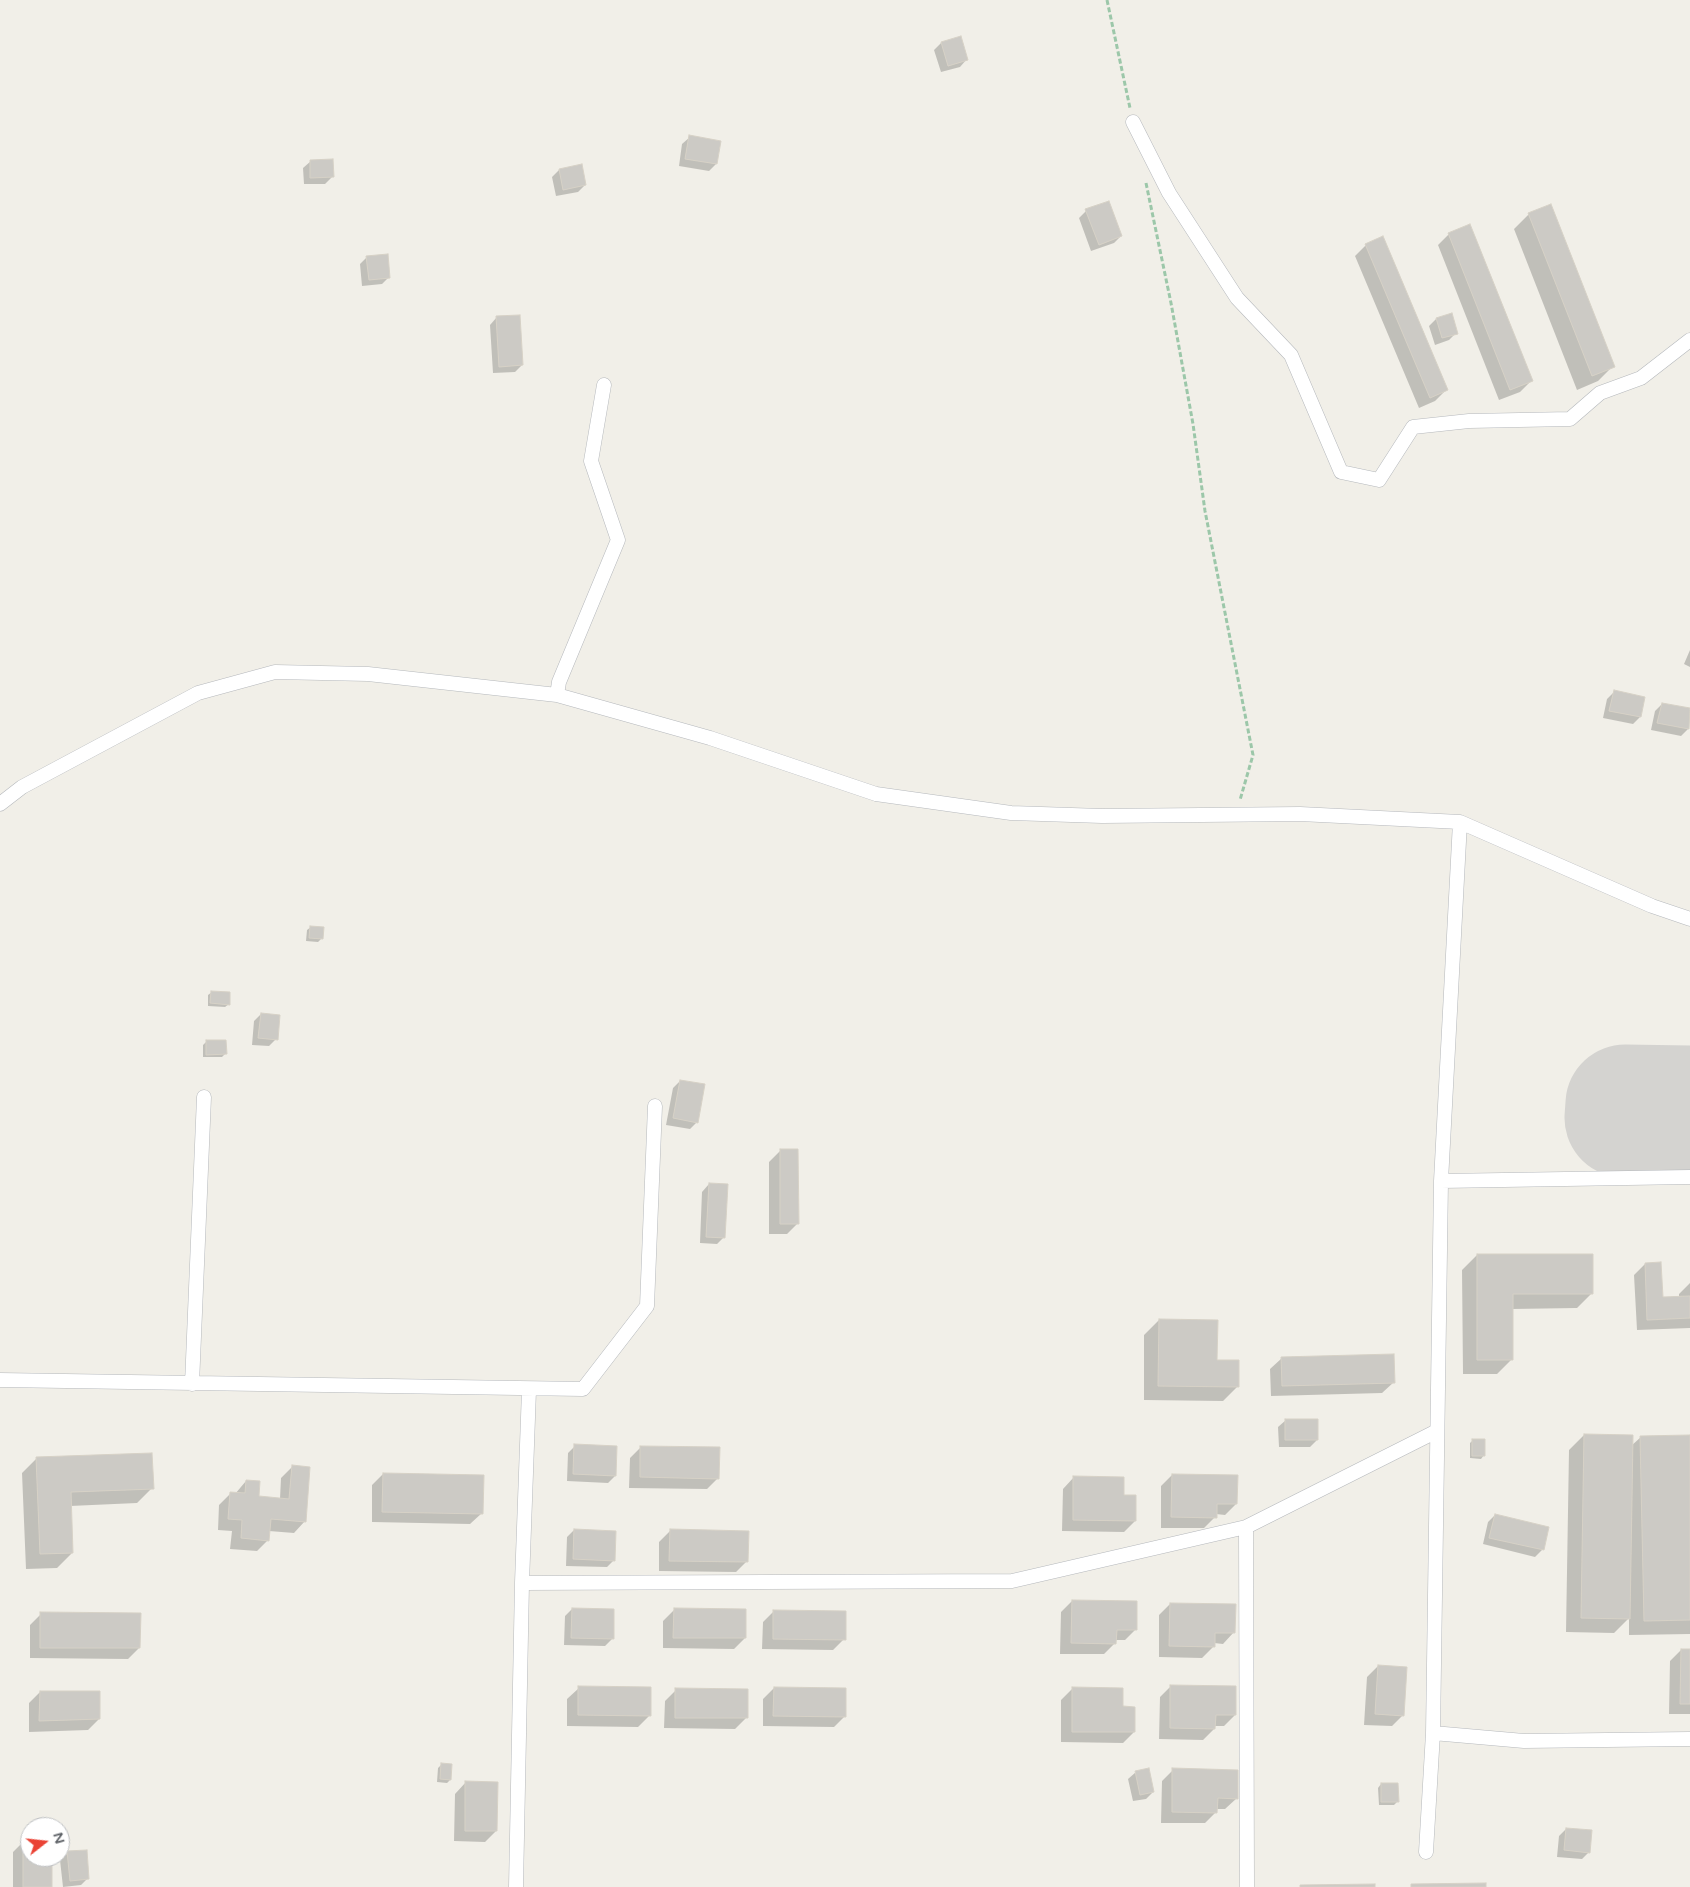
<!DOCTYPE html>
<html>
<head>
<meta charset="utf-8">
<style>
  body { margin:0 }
  #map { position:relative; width:1690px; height:1887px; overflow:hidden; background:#f1efe8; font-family:"Varela Round",sans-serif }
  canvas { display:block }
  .north { position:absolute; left:20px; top:1817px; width:50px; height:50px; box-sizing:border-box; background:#fff; border:1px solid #bfc1c3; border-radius:50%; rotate:74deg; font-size:14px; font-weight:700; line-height:20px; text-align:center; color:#5f6368 }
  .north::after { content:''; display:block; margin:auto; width:18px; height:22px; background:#ea4335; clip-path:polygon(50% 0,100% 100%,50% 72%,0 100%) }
</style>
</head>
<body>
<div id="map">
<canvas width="1690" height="1887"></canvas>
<div class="north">N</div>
</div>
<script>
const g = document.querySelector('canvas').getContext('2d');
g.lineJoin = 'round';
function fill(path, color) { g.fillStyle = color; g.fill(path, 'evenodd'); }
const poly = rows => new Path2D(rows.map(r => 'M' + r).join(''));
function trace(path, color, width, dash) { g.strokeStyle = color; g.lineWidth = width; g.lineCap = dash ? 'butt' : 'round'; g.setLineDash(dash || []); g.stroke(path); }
fill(poly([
  [941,43,967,59,960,67,941,72,934,50],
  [690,137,716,164,709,171,679,166,682,144],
  [311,161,332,177,325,184,304,184,303,168],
  [559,170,585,185,578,192,556,196,552,177],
  [1086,211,1121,236,1114,243,1091,251,1079,218],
  [1529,214,1613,366,1598,381,1577,390,1514,229],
  [1449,234,1531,381,1520,392,1499,400,1438,245],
  [1366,245,1446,390,1435,401,1419,408,1355,256],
  [367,257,389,277,382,284,362,286,360,264],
  [1451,315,1456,333,1449,340,1435,345,1429,326,1436,319],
  [497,317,522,365,515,372,493,373,490,325],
  [1690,650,1690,667,1684,664],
  [1614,692,1640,717,1633,724,1603,718,1607,699],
  [1662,704,1690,710,1688,729,1681,736,1651,730,1655,711],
  [311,927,321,939,318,942,306,941,307,930],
  [212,992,229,1004,225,1007,208,1006,208,995],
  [261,1014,276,1039,269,1046,252,1045,254,1021],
  [206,1042,226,1053,222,1057,203,1057,203,1045],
  [680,1081,697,1122,690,1129,666,1125,673,1088],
  [780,1151,798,1223,787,1234,769,1234,769,1162],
  [709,1184,724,1237,717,1244,700,1243,702,1192],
  [1477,1255,1592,1293,1577,1308,1512,1309,1512,1359,1497,1374,1463,1374,1462,1270],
  [1645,1264,1662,1298,1679,1298,1679,1294,1690,1283,1690,1328,1637,1330,1634,1275],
  [1159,1320,1216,1361,1237,1387,1223,1401,1144,1400,1144,1335],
  [1282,1358,1394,1382,1382,1393,1271,1396,1270,1369],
  [1286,1420,1317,1440,1310,1447,1279,1447,1278,1427],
  [1584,1435,1631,1446,1641,1437,1690,1436,1690,1634,1629,1635,1629,1618,1614,1633,1566,1632,1569,1450],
  [1473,1440,1484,1455,1481,1459,1470,1458,1470,1443],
  [575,1446,615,1476,608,1483,567,1481,568,1453],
  [641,1447,718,1478,707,1489,629,1488,630,1458],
  [37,1458,152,1488,137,1503,70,1506,72,1553,57,1568,26,1569,22,1473],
  [292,1467,305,1521,294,1533,269,1531,268,1540,257,1551,230,1549,232,1531,218,1530,219,1505,230,1494,235,1494,246,1481,258,1498,280,1499,281,1478],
  [383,1474,482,1513,470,1524,372,1522,372,1485],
  [1172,1475,1236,1504,1225,1515,1216,1514,1215,1517,1204,1528,1161,1528,1161,1486],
  [1074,1477,1123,1496,1135,1521,1124,1532,1062,1531,1063,1489],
  [1495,1515,1543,1549,1535,1557,1483,1544,1488,1522],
  [574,1530,614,1560,607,1567,566,1566,567,1537],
  [670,1531,747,1561,736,1572,659,1571,659,1542],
  [1072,1601,1136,1629,1125,1640,1115,1640,1115,1643,1104,1654,1060,1654,1061,1612],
  [1170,1604,1234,1632,1223,1644,1214,1643,1213,1647,1202,1658,1159,1657,1159,1615],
  [572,1609,612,1639,605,1646,564,1645,565,1616],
  [674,1610,745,1638,734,1649,663,1648,663,1621],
  [774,1611,844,1639,833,1650,762,1649,763,1622],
  [41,1614,139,1648,128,1659,30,1658,30,1625],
  [1681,1650,1690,1650,1690,1714,1669,1714,1670,1661],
  [1378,1666,1403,1715,1392,1726,1364,1725,1367,1677],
  [1171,1686,1235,1715,1224,1726,1214,1726,1214,1729,1203,1740,1159,1739,1160,1697],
  [579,1688,649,1716,638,1727,567,1726,567,1699],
  [774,1688,845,1716,834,1727,763,1726,763,1699],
  [1072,1689,1122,1708,1134,1732,1123,1743,1061,1742,1061,1700],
  [676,1690,746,1718,735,1729,664,1728,665,1701],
  [40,1692,99,1719,88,1730,29,1732,29,1703],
  [441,1765,450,1780,447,1783,437,1782,438,1768],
  [1173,1770,1237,1798,1225,1809,1216,1809,1216,1812,1205,1823,1161,1823,1162,1781],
  [1136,1772,1153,1792,1146,1799,1133,1801,1128,1779],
  [466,1782,496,1831,485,1842,454,1841,455,1794],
  [1381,1784,1398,1801,1394,1805,1379,1805,1378,1788],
  [1566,1829,1589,1852,1582,1859,1557,1857,1559,1836],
  [24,1841,30,1841,30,1857,51,1857,50,1887,13,1887,13,1852],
  [68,1853,88,1878,81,1885,63,1887,60,1860]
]), '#0003');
trace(poly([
  [1690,1105,1625,1104,1624,1118,1690,1119]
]), '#d4d3d0', 119);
const building = poly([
  [961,36,968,60,948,66,941,42,961,36],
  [689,135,721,141,717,164,685,159,689,135],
  [333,159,334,177,310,178,310,160,333,159],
  [582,164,586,185,563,190,559,169,582,164],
  [1109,201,1122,236,1099,245,1085,209,1109,201],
  [1551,204,1615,367,1592,376,1528,213,1551,204],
  [1470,224,1533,381,1510,390,1448,233,1470,224],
  [1383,236,1448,390,1430,398,1365,244,1383,236],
  [388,254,390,278,369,280,366,256,388,254],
  [1452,313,1458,334,1442,338,1436,318,1452,313],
  [520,315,523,365,499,367,496,316,520,315],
  [1614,690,1645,697,1641,717,1609,711,1614,690],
  [1662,703,1690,708,1689,729,1657,723,1662,703],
  [310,926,324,927,323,939,309,938,310,926],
  [211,991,230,992,230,1005,210,1003,211,991],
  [261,1013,280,1015,278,1040,258,1038,261,1013],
  [206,1040,226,1040,227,1054,206,1055,206,1040],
  [680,1080,705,1084,698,1123,673,1118,680,1080],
  [780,1149,798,1149,799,1224,780,1224,780,1149],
  [709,1183,728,1184,725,1238,706,1237,709,1183],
  [1477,1254,1593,1254,1593,1294,1513,1294,1513,1360,1477,1360,1477,1254],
  [1661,1262,1663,1297,1690,1296,1690,1318,1647,1320,1645,1263,1661,1262],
  [1159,1319,1218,1320,1217,1360,1239,1360,1239,1387,1158,1386,1159,1319],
  [1394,1354,1395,1383,1282,1386,1281,1357,1394,1354],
  [1285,1419,1318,1419,1318,1440,1285,1440,1285,1419],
  [1584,1434,1633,1435,1630,1619,1581,1618,1584,1434],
  [1690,1435,1690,1620,1644,1621,1640,1436,1690,1435],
  [1472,1439,1485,1439,1485,1456,1472,1456,1472,1439],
  [574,1444,617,1446,616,1476,573,1474,574,1444],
  [640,1446,720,1447,719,1479,640,1477,640,1446],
  [152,1453,154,1489,71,1492,73,1553,40,1554,36,1457,152,1453],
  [292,1465,310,1467,306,1522,271,1519,269,1541,241,1538,242,1520,228,1519,230,1492,245,1493,246,1480,260,1481,259,1496,289,1499,292,1465],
  [383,1473,484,1475,483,1514,382,1512,383,1473],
  [1172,1474,1238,1475,1237,1504,1217,1504,1217,1518,1171,1517,1172,1474],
  [1073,1476,1124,1477,1124,1495,1136,1495,1136,1521,1073,1520,1073,1476],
  [1495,1514,1549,1527,1544,1550,1489,1538,1495,1514],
  [574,1529,616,1531,615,1561,573,1559,574,1529],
  [670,1529,749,1531,748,1562,669,1561,670,1529],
  [1072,1600,1137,1601,1137,1630,1117,1630,1116,1644,1071,1643,1072,1600],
  [1170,1603,1236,1604,1235,1633,1215,1633,1215,1647,1169,1646,1170,1603],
  [572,1608,614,1609,614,1639,571,1638,572,1608],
  [674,1608,746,1609,746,1638,673,1638,674,1608],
  [773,1610,846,1611,846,1640,773,1639,773,1610],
  [40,1612,141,1613,140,1648,40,1648,40,1612],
  [1681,1649,1690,1649,1690,1704,1680,1704,1681,1649],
  [1378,1665,1407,1667,1404,1716,1375,1714,1378,1665],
  [1170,1685,1236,1686,1236,1715,1216,1715,1215,1729,1170,1728,1170,1685],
  [578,1686,651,1687,651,1716,578,1715,578,1686],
  [774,1687,846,1688,846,1717,773,1716,774,1687],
  [1072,1687,1123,1688,1123,1706,1135,1707,1135,1732,1072,1732,1072,1687],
  [675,1688,748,1689,748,1718,675,1718,675,1688],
  [40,1691,100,1691,100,1719,39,1721,40,1691],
  [441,1763,452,1764,451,1780,440,1779,441,1763],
  [1149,1768,1154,1792,1140,1795,1135,1771,1149,1768],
  [1172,1768,1238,1770,1238,1799,1218,1798,1217,1813,1172,1812,1172,1768],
  [465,1781,498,1782,497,1831,465,1831,465,1781],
  [1381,1783,1398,1783,1399,1802,1381,1802,1381,1783],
  [1566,1828,1592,1830,1590,1853,1564,1850,1566,1828],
  [23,1840,30,1840,30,1857,52,1857,52,1887,23,1887,23,1840],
  [87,1850,89,1879,70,1881,67,1851,87,1850],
  [1486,1883,1486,1887,1411,1887,1411,1884,1486,1883],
  [1375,1884,1375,1887,1300,1887,1300,1885,1375,1884]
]);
fill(building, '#cccac5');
trace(building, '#d6d1c6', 1);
const street = poly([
  [1133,122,1169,193,1237,298,1291,355,1341,472,1379,480,1413,427,1469,421,1570,419,1600,393,1641,378,1690,340],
  [557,695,559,682,618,540,591,461,604,385],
  [0,804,22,787,198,693,275,672,368,674,557,695,710,738,876,794,1011,813,1102,816,1300,814,1460,822,1652,906,1690,919],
  [1441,1181,1460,822],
  [0,1380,583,1389,647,1306,655,1106],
  [192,1384,204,1097],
  [1246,1527,1247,1887],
  [522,1583,1012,1581,1246,1527,1437,1431],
  [1433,1733,1524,1741,1690,1739],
  [1426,1852,1433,1733,1441,1181,1690,1177],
  [516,1887,522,1583,529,1390]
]);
trace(street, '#b5b8bc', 15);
trace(poly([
  [1107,0,1130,108],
  [1146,183,1171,303,1193,424,1205,511,1253,755,1240,800]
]), '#9cc7a9', 3, [5, 2.5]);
trace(street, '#fff', 14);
</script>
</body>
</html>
